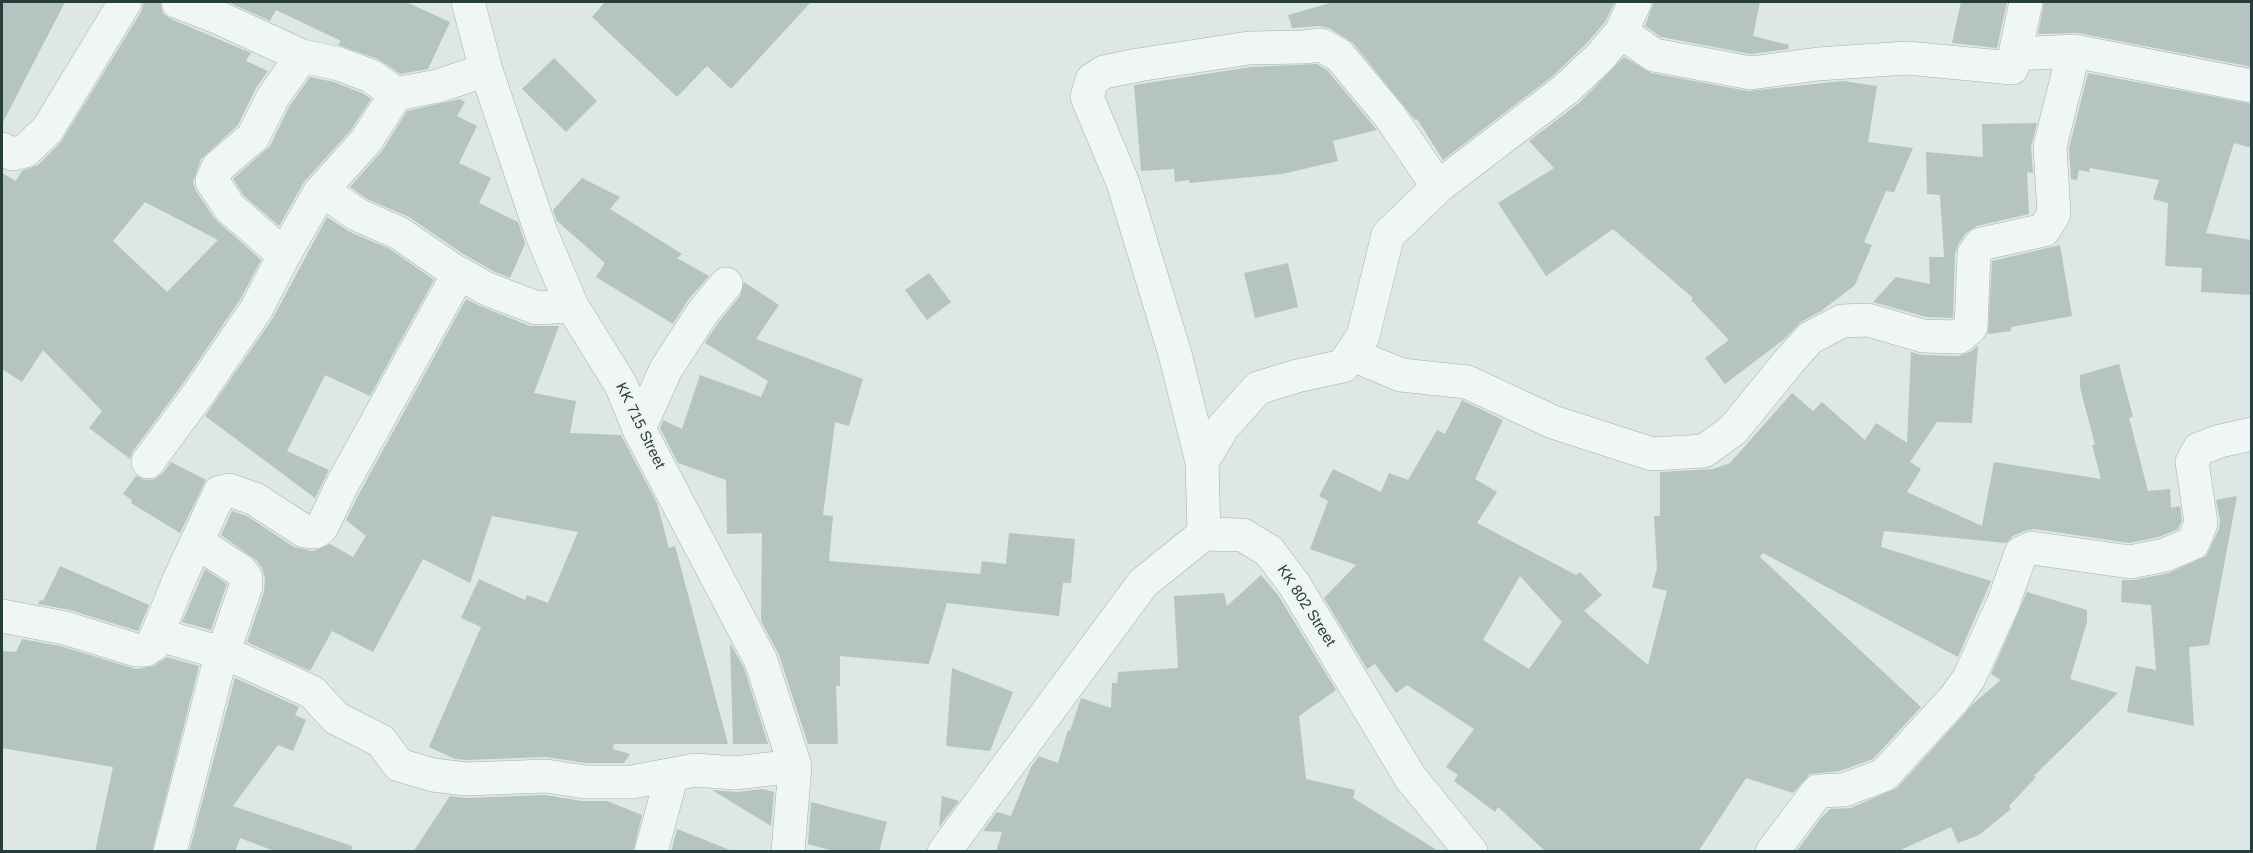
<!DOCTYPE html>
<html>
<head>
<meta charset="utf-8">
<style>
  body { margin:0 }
  #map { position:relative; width:2253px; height:853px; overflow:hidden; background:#dde7e5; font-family:Helvetica,sans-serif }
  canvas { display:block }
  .frame { position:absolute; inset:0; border:3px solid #273d3a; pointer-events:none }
</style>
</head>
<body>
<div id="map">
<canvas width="2253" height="853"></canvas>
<div class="frame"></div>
</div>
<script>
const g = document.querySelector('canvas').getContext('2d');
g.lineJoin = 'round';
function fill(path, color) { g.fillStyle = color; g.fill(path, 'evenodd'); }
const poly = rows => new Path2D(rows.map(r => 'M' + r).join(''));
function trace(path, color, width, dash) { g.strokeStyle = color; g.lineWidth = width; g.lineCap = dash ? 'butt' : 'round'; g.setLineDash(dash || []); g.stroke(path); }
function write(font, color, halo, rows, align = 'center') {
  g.font = font + ' Helvetica,sans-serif'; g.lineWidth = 4.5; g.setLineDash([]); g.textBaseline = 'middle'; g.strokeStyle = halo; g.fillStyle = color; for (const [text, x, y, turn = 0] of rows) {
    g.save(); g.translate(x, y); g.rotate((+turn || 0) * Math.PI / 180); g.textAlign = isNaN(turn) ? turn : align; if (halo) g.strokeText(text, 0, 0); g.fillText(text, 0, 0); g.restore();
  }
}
fill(poly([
  [2,2,65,2,2,124],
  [144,2,160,2,163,13,171,19,251,53,246,61,268,71,256,88,238,125,201,159,193,182,196,191,215,219,261,260,241,298,184,382,133,451,130,459,89,428,102,411,43,350,22,382,2,369,2,173,16,181,22,171,38,165,61,142,141,12],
  [145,202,218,240,167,292,113,241],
  [228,2,406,2,450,22,428,69,400,74,378,59,338,45,341,41,276,10,270,21],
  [605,2,811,2,731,89,707,66,677,97,592,17],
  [1334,2,1615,2,1605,22,1586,44,1554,75,1443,160,1417,119,1415,120,1353,43,1329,28,1319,26,1292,28,1288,15],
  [1654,2,1760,2,1753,36,1789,45,1788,49,1751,54,1661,37,1645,26],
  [1961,2,2007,2,1997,48,1952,43],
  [2044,2,2252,2,2252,67,2078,33,2038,34],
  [1624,57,1651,73,1748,91,1843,81,1877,86,1868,142,1913,148,1894,192,1886,191,1864,242,1872,245,1855,285,1821,311,1801,322,1783,340,1725,384,1705,358,1729,340,1691,300,1693,298,1613,229,1546,276,1498,203,1554,168,1529,141,1579,103],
  [554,58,597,101,566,132,522,89],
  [1317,64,1327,70,1377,130,1333,141,1338,161,1282,174,1189,183,1189,180,1175,182,1174,169,1141,171,1134,85,1251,67],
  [2088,73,2252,104,2252,148,2234,143,2206,233,2252,240,2252,295,2201,292,2202,268,2165,266,2168,203,2153,199,2159,180,2090,168,2089,172,2079,170,2077,180,2071,179,2069,148],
  [310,77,334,82,362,93,371,99,351,130,304,182,279,226,244,196,233,179,270,146,289,107],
  [460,99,465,102,457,116,477,126,459,163,491,178,479,203,518,222,525,244,510,278,495,272,460,252,409,217,367,199,350,187,382,151,407,111],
  [2037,123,2031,147,2033,173,2027,172,2029,214,1977,226,1966,233,1959,243,1955,253,1953,318,1926,317,1873,302,1896,277,1930,284,1929,257,1944,257,1940,195,1927,194,1926,152,1983,157,1982,124],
  [582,178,620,197,610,209,682,254,677,258,709,276,688,300,673,324,596,277,605,263,557,221,553,210],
  [327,217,350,232,390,249,434,280,370,396,325,375,287,451,329,470,315,498,205,416,273,318],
  [2060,245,2072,316,2011,327,2011,331,1988,334,1992,261],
  [1288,263,1298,307,1255,318,1244,273],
  [929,273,951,302,927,320,905,290],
  [744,282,779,305,756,339,863,379,849,426,835,422,823,515,833,516,829,561,980,574,982,561,1006,564,1009,533,1075,539,1071,583,1063,583,1059,616,947,603,929,664,840,656,840,686,836,686,838,744,808,744,779,655,761,621,762,533,727,534,726,480,678,463,660,428,663,420,682,429,700,375,761,397,768,381,705,343,718,323,740,296],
  [466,299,480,306,530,326,559,326,534,393,576,401,570,433,621,435,657,503,669,548,675,546,728,744,614,744,613,749,630,754,624,763,586,763,546,757,467,760,455,759,429,747,481,627,461,618,479,579,525,600,527,595,548,603,578,532,492,516,470,583,423,559,373,652,332,631,310,671,247,642,264,592,265,578,262,568,256,560,221,535,232,511,247,516,294,547,313,551,330,544,353,557,366,536,346,520,360,492],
  [1978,346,1972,423,1937,422,1910,462,1921,469,1907,492,1982,526,1994,462,2101,479,2092,445,2095,445,2080,387,2080,375,2119,364,2133,417,2129,418,2148,491,2170,489,2171,508,2180,506,2182,521,2178,529,2159,537,2129,543,2035,529,2024,531,2013,536,2006,543,1884,531,1881,547,1991,581,1958,657,1763,553,1760,557,1921,707,1873,759,1840,771,1810,774,1793,793,1746,778,1698,852,1546,852,1498,807,1495,812,1454,781,1458,775,1446,767,1474,729,1407,685,1396,693,1375,664,1367,669,1324,598,1356,565,1310,549,1328,501,1319,496,1333,469,1381,492,1389,473,1408,480,1437,430,1445,434,1462,400,1503,420,1475,479,1497,492,1477,523,1576,575,1580,572,1602,595,1584,611,1648,665,1667,591,1652,587,1657,568,1654,516,1660,516,1660,472,1713,469,1730,463,1792,393,1813,411,1822,402,1865,440,1876,423,1907,443,1911,352,1922,355,1958,356,1970,352],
  [1520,576,1562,622,1529,669,1483,640],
  [171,462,206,480,180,533,131,503,132,500,123,494,136,476,145,480,155,479,163,473],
  [2237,496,2209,645,2189,647,2194,726,2127,712,2136,666,2156,670,2151,605,2121,602,2122,580,2134,580,2169,573,2206,556,2219,529,2220,520,2216,500],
  [60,566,149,605,138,631,70,610,38,604,40,600,43,601],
  [205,569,227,584,211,630,182,622],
  [1261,575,1278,595,1336,690,1299,716,1306,779,1355,790,1353,798,1440,852,996,852,1002,832,983,831,997,812,1011,816,1031,767,1039,756,1058,763,1068,730,1070,731,1081,698,1111,708,1112,683,1117,683,1118,672,1178,668,1174,596,1224,593,1227,606],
  [2027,592,2087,610,2087,622,2070,679,2118,693,2034,776,2036,777,2009,806,2011,809,1979,835,1958,843,1951,827,1896,852,1796,852,1821,818,1830,809,1851,808,1897,788,1975,702,2001,680,1991,674],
  [22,639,60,646,136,669,154,666,167,657,199,666,152,852,95,852,113,767,2,748,2,651,16,652],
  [730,643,744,668,768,744,733,744],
  [952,668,1013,692,990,751,946,746],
  [235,678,299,707,295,715,306,720,293,751,278,745,233,806,352,846,351,852,277,852,240,838,235,852,189,852],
  [762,789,774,792,771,826,712,790,737,792],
  [545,795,582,801,607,801,642,815,633,852,413,852,450,796,467,798],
  [942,796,959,801,939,827],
  [811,802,887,822,879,852,837,852,808,844],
  [677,829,730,850,730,852,671,852]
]), '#b5c3c1');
const street = poly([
  [178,2,219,18,302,56,339,64,371,76,396,94,438,86,486,70],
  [468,2,486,70,542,235,572,306,621,385,639,429,761,661,795,766,788,852],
  [1621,32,1654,55,1751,73,1818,64,1907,58,2012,68,2026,2],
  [2016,54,2074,51,2252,86],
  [2,149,13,154,25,151,48,129,125,2],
  [320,192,333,198,358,215,399,233,450,268,487,289,537,308,572,306],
  [284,255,230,208,212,181,218,167,253,137,273,97,302,56],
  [1351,354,1401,375,1467,382,1553,422,1652,454,1704,451,1733,430,1791,359,1810,338,1842,321,1868,320,1923,336,1959,337,1971,327,1974,254,1981,244,2044,230,2054,214,2050,146,2074,51],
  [639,429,666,369,703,312,726,284],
  [148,462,199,393,257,308,284,255,320,192,366,141,396,94],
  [1202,462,1175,354,1123,183,1087,97,1092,80,1104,72,1138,65,1249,48,1303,47,1321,45,1339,55,1389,115,1438,187],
  [1204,534,1202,462,1223,427,1258,388,1297,376,1343,366,1363,336,1388,235,1438,187,1566,89,1600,57,1621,32,1635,2],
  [2,616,65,628,136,650,145,650,153,645,179,580,220,492,229,490,255,499,304,531,315,532,322,527,343,483,459,273],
  [156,636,166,637,232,656,312,692,336,718,381,741,399,765,433,775,466,779,546,776,585,782,632,782,695,770,735,773,795,766],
  [170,852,217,671,246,586,246,578,241,571,197,542],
  [651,852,672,775],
  [944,852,1143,583,1204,534,1243,535,1269,551,1294,584,1410,777,1471,852],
  [1772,852,1818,791,1844,790,1884,775,1954,699,1969,678,2003,604,2021,553,2032,548,2130,562,2165,555,2193,543,2201,523,2192,462,2199,449,2220,441,2252,434]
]);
trace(street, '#a3b1ae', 34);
trace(street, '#f0f5f5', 33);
write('15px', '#273d3a', '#edf4f3', [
  ["KK 715 Street",640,426,64],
  ["KK 802 Street",1306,606,57]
]);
</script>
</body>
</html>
